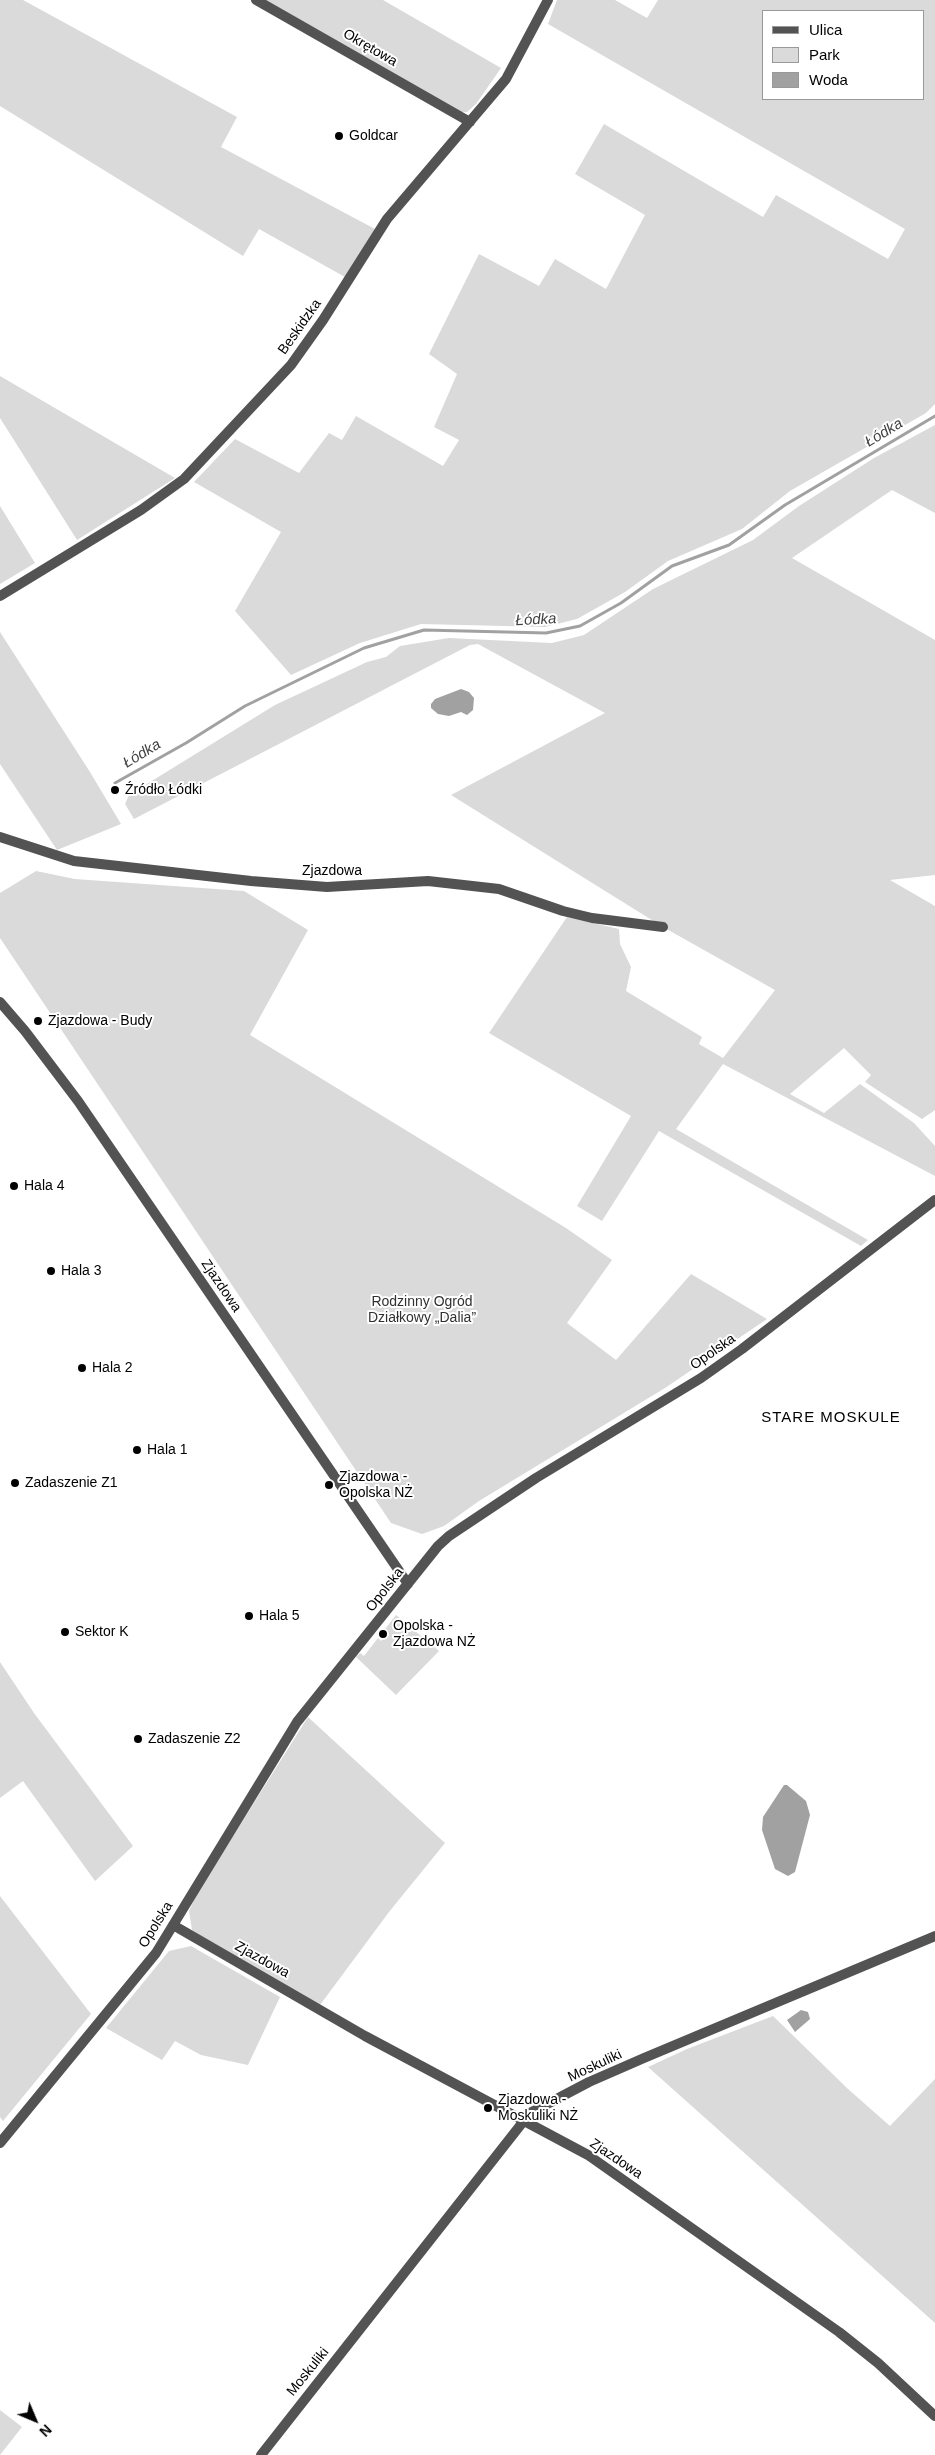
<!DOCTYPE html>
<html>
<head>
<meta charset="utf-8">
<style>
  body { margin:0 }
  #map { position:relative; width:935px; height:2455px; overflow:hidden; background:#fff; font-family:Helvetica,sans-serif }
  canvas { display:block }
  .legend { position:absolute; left:762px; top:10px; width:162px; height:90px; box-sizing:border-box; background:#fff; border:1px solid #999; margin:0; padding:6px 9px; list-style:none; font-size:15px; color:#000 }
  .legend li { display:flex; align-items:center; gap:10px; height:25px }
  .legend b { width:25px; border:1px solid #999 }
  .north { position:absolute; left:10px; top:2395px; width:50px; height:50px; -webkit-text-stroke:4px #fff; paint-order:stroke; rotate:135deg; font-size:14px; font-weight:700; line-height:20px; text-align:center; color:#000 }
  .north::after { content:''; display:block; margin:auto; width:18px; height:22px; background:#000; clip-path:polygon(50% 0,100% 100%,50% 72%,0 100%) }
</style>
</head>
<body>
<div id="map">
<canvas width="935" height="2455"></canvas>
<ul class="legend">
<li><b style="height:6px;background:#535353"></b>Ulica</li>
<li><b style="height:14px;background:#dadada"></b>Park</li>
<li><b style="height:14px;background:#a1a1a1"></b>Woda</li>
</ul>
<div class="north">N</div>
</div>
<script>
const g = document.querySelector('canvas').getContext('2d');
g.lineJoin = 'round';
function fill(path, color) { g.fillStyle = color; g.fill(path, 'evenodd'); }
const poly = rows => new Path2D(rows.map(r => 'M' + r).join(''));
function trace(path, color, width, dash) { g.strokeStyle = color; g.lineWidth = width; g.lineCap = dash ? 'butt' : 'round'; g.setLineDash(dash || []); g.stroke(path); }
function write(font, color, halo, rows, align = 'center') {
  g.font = font + ' Helvetica,sans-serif'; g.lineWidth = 4; g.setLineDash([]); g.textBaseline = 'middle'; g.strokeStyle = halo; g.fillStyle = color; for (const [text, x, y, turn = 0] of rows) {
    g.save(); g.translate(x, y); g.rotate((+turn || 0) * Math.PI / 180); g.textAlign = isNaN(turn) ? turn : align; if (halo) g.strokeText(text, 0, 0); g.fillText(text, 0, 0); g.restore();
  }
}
fill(poly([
  [0,0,23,0,237,117,221,147,375,229,345,277,259,229,243,256,0,106],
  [261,0,383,0,501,68,476,104,467,112,461,112],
  [557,0,615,0,647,18,658,0,935,0,935,404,926,413,790,491,742,529,668,561,625,592,577,619,545,627,421,624,360,643,291,675,235,611,281,532,194,482,235,439,299,473,329,433,342,440,356,416,443,466,459,440,434,427,457,374,429,354,479,254,539,286,555,259,606,289,645,215,575,174,604,124,763,217,776,195,888,259,905,229,548,24],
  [764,11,924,11,924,99,764,99],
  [0,376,175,478,77,540,0,418],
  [935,425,935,513,892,490,792,558,935,640,935,875,890,880,935,906,935,1110,922,1119,865,1082,871,1075,844,1048,790,1094,824,1113,860,1084,914,1123,935,1146,935,1176,723,1064,676,1129,868,1240,861,1246,659,1131,602,1221,577,1206,631,1116,489,1033,567,917,619,929,620,944,631,967,626,991,702,1037,699,1044,723,1058,775,990,663,927,451,795,605,713,478,644,470,645,134,819,125,804,129,795,275,705,367,662,386,657,400,646,449,638,552,643,584,635,653,589,753,540,799,506,874,458],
  [0,506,35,563,0,584],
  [0,632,90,772,121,824,57,850,0,764],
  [36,871,75,879,244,891,308,930,250,1035,566,1228,612,1260,567,1323,616,1360,691,1274,767,1319,665,1388,479,1501,444,1526,422,1534,391,1523,0,938,0,893],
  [396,1615,439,1651,396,1695,356,1657,360,1653,364,1656,378,1638,381,1641,385,1635,382,1633],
  [0,1662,34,1713,133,1846,95,1881,23,1781,0,1798],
  [308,1717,445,1843,389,1912,320,2005,202,1937,192,1930,189,1911,196,1895],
  [0,1896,91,2014,3,2121,0,2117],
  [191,1946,280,1997,248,2065,201,2055,175,2041,162,2060,106,2028,169,1951],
  [773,2016,848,2089,890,2126,935,2079,935,2323,648,2067,687,2049],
  [0,2410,22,2427,0,2455]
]), '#dadada');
fill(poly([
  [461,689,469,692,474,698,473,710,467,715,461,712,449,716,438,714,431,708,431,704,435,699],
  [784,1785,787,1785,806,1801,810,1815,795,1872,788,1876,775,1869,762,1830,763,1817],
  [801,2010,808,2012,810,2019,795,2032,787,2020]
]), '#a1a1a1');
trace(poly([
  [115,783,186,743,245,706,364,648,424,630,546,633,580,626,621,603,672,566,729,545,785,505,935,416]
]), '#a1a1a1', 3);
trace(poly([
  [256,0,470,122],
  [0,596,141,510,184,479,291,365,323,320,387,219,506,79,548,0],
  [0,837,74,861,251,881,327,887,428,881,499,889,563,911,592,918,663,927],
  [0,1002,25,1031,78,1101,408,1584],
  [173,1925,365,2036,588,2155,839,2332,878,2363,935,2416],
  [0,2143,156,1953,297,1722,438,1546,449,1536,536,1478,701,1378,742,1349,935,1200],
  [261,2455,530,2113,589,2082,644,2058,935,1936]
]), '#535353', 10);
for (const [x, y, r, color] of [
  [339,136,5,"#000"],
  [115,790,5,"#000"],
  [38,1021,5,"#000"],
  [14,1186,5,"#000"],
  [51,1271,5,"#000"],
  [82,1368,5,"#000"],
  [137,1450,5,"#000"],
  [15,1483,5,"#000"],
  [329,1485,5,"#000"],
  [249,1616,5,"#000"],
  [65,1632,5,"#000"],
  [383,1634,5,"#000"],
  [138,1739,5,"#000"],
  [488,2108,5,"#000"]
]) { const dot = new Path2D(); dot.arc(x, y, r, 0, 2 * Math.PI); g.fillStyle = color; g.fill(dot); trace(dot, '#fff', 2); }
write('14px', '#000', '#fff', [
  ["Okrętowa",370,48,30],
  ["Beskidzka",300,327,-55],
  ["Zjazdowa",332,871],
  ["Zjazdowa",221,1286,56],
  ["Opolska",713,1352,-35],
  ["Opolska",385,1590,-52],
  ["Opolska",156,1925,-58],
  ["Zjazdowa",262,1960,29],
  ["Moskuliki",595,2066,-25],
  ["Zjazdowa",616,2159,34],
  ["Moskuliki",308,2372,-51]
]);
write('14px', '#000', '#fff', [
  ["Goldcar",349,136],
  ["Źródło Łódki",125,790],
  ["Zjazdowa - Budy",48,1021],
  ["Hala 4",24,1186],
  ["Hala 3",61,1271],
  ["Hala 2",92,1368],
  ["Hala 1",147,1450],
  ["Zjazdowa -",339,1477],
  ["Opolska NŻ",339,1493],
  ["Zadaszenie Z1",25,1483],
  ["Hala 5",259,1616],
  ["Opolska -",393,1626],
  ["Zjazdowa NŻ",393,1642],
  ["Sektor K",75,1632],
  ["Zadaszenie Z2",148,1739],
  ["Zjazdowa -",498,2100],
  ["Moskuliki NŻ",498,2116]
], 'left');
write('14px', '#313131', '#fff', [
  ["Rodzinny Ogród",422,1302],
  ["Działkowy „Dalia”",422,1318]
]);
write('italic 15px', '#424242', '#fff', [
  ["Łódka",884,433,-31],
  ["Łódka",536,620,-3],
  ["Łódka",142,754,-31]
]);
g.letterSpacing = '1px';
write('15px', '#000', '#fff', [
  ["STARE MOSKULE",831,1418]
]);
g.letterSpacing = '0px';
</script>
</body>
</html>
